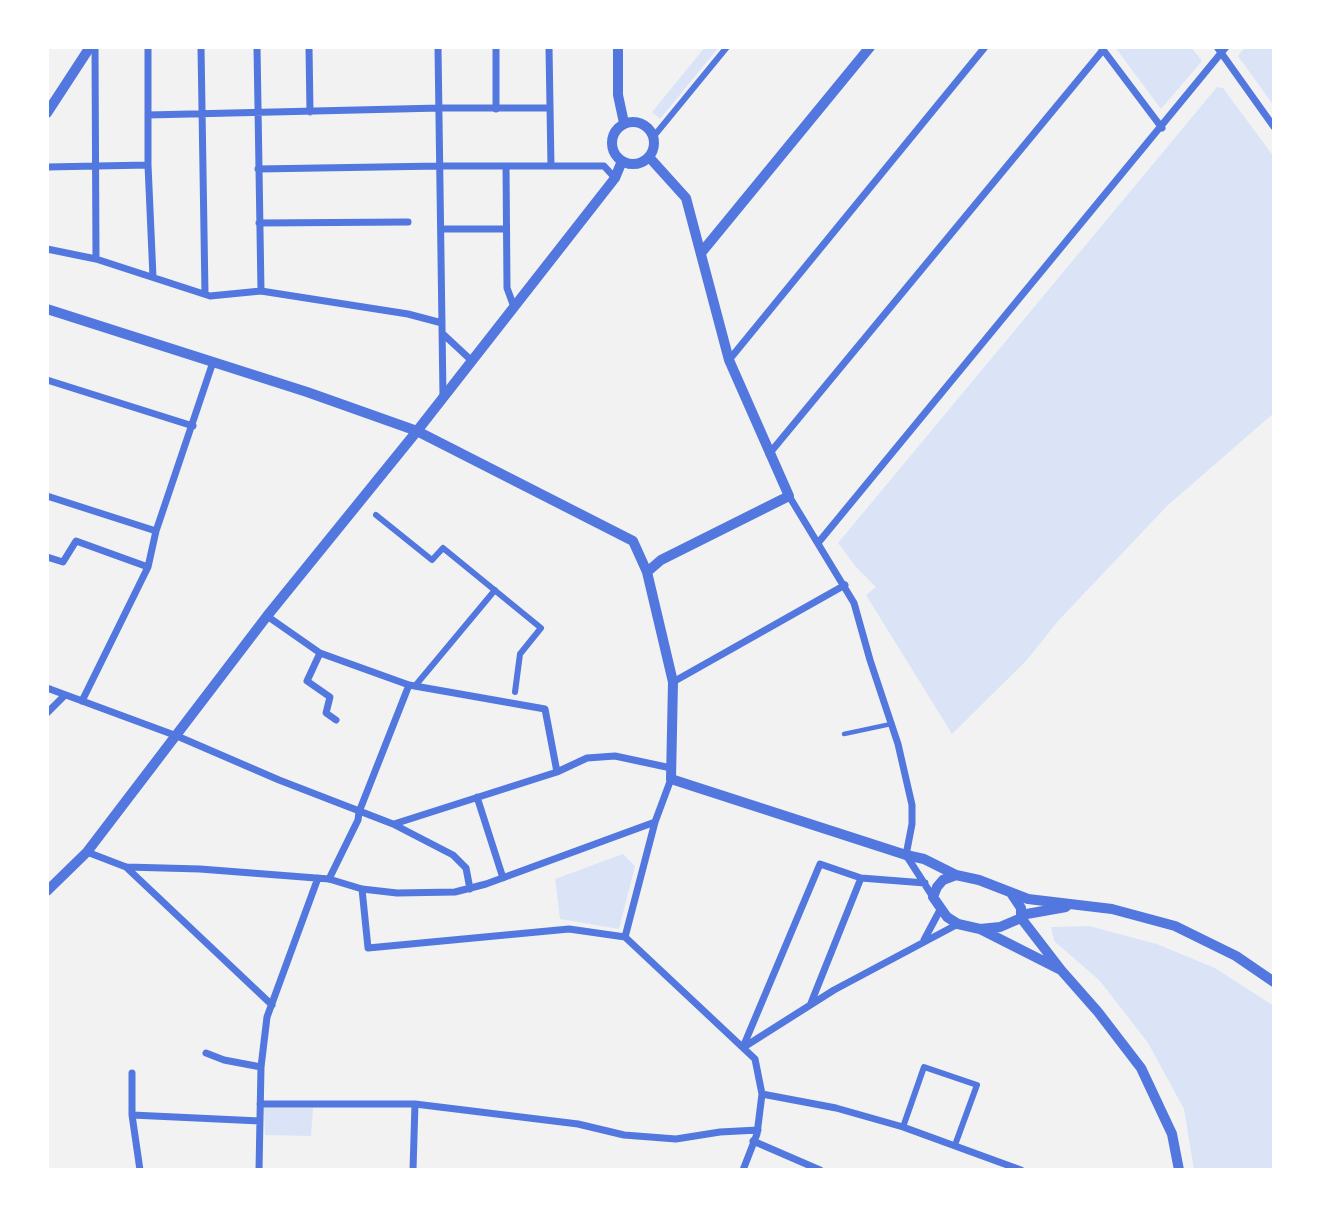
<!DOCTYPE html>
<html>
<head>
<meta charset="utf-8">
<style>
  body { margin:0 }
  #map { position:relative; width:1321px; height:1217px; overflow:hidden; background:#f2f2f2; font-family:Mulish,sans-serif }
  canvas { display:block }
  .frame { position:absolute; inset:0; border:49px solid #fff; pointer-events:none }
</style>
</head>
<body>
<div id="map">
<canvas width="1321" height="1217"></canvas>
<div class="frame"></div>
</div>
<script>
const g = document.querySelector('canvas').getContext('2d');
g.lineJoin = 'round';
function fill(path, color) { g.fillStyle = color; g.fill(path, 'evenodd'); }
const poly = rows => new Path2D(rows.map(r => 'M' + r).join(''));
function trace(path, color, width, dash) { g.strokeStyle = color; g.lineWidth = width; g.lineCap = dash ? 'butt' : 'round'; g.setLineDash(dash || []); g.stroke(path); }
fill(poly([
  [705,47,719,47,660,119,652,112],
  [1115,47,1191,47,1202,61,1161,109],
  [1245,47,1274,47,1274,106,1238,56],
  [1217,87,1223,88,1274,157,1274,413,1167,506,1059,620,1026,661,952,734,866,595,876,587,856,567,838,543],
  [623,854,635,866,619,929,560,919,555,879],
  [1089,926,1157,944,1215,968,1274,1006,1274,1170,1194,1170,1184,1109,1148,1043,1100,981,1054,941,1051,927],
  [264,1108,313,1108,311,1136,265,1135]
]), '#dbe4f7');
trace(poly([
  [844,734,891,724]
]), '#5277de', 4.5);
trace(poly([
  [654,136,727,47],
  [376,515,432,560,443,548,541,628,520,654,515,692],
  [415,686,495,590],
  [903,1127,924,1067,977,1085,955,1145]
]), '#5277de', 6);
trace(poly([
  [95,47,96,259],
  [148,47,148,165,153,277],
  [201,47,205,294],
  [257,47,261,291],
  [309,47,310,112],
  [438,47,443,396],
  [496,47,496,109],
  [549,47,551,166],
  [1101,47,1162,128],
  [1217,47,1274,127],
  [148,115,440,108,550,108],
  [506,166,507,288,514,307],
  [47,167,148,165],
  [258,169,440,166,604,166,615,178],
  [259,223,408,222],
  [441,229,506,229],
  [47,249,96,259,210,296,261,291,408,314,442,323],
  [443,334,472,361],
  [729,360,985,47],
  [47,380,193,426],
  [769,454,1103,50],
  [47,496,156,531],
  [789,496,854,603,870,660,898,744,912,805,912,824,906,855,933,897],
  [818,543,1226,47],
  [47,557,63,562,76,541,148,567],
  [267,616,320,653,409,685,545,709,557,772],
  [320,653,307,681,330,697,326,713,336,720],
  [673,682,845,585],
  [47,688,177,736,279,780,393,824,453,855,466,868,470,889],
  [82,701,148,567,156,531,213,362],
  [47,713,65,695],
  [477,797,503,878],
  [394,824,557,772,587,758,615,756,671,768],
  [87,852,126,867,200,869,329,879,362,889,397,893,455,892,486,884,655,822],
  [126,867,272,1005],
  [329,879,358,820,359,812,409,685],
  [362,889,368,948,569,929,625,937,755,1059,762,1094,757,1134,743,1170],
  [625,937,655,822,671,779],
  [924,940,940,910],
  [811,1003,861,878],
  [743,1047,820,864,861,878,925,883],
  [744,1047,834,990,958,924],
  [206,1053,224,1060,261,1067],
  [132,1073,132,1115,140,1170],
  [762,1094,836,1108,903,1127,1021,1170],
  [260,1104,415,1104,578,1124,624,1135,676,1139,720,1132,758,1130],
  [132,1115,260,1121],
  [753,1141,820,1170],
  [259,1170,261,1067,267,1017,318,878],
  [413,1170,415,1104]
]), '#5277de', 7);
trace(poly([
  [618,47,618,95,624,123],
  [47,113,90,47],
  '612 143a21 21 0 1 1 42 0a21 21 0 1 1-42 0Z',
  [701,253,870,47],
  [47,309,307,392,417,431,633,541,647,572,673,682,671,779,906,855,924,859,956,875,979,880,1028,899,1112,909,1175,926,1236,956,1274,982],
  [647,572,661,560,789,496,729,360,686,198,649,157],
  [956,875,943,880,937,887,933,897,947,917,958,924,980,929,1059,969],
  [47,891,87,852,267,616,417,431,615,178,622,161],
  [1011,893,1021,908,1021,918,1061,970,1098,1012,1141,1068,1172,1134,1179,1170],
  [1021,915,1066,907],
  [980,929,1000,927,1021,918]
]), '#5277de', 10);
</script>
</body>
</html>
